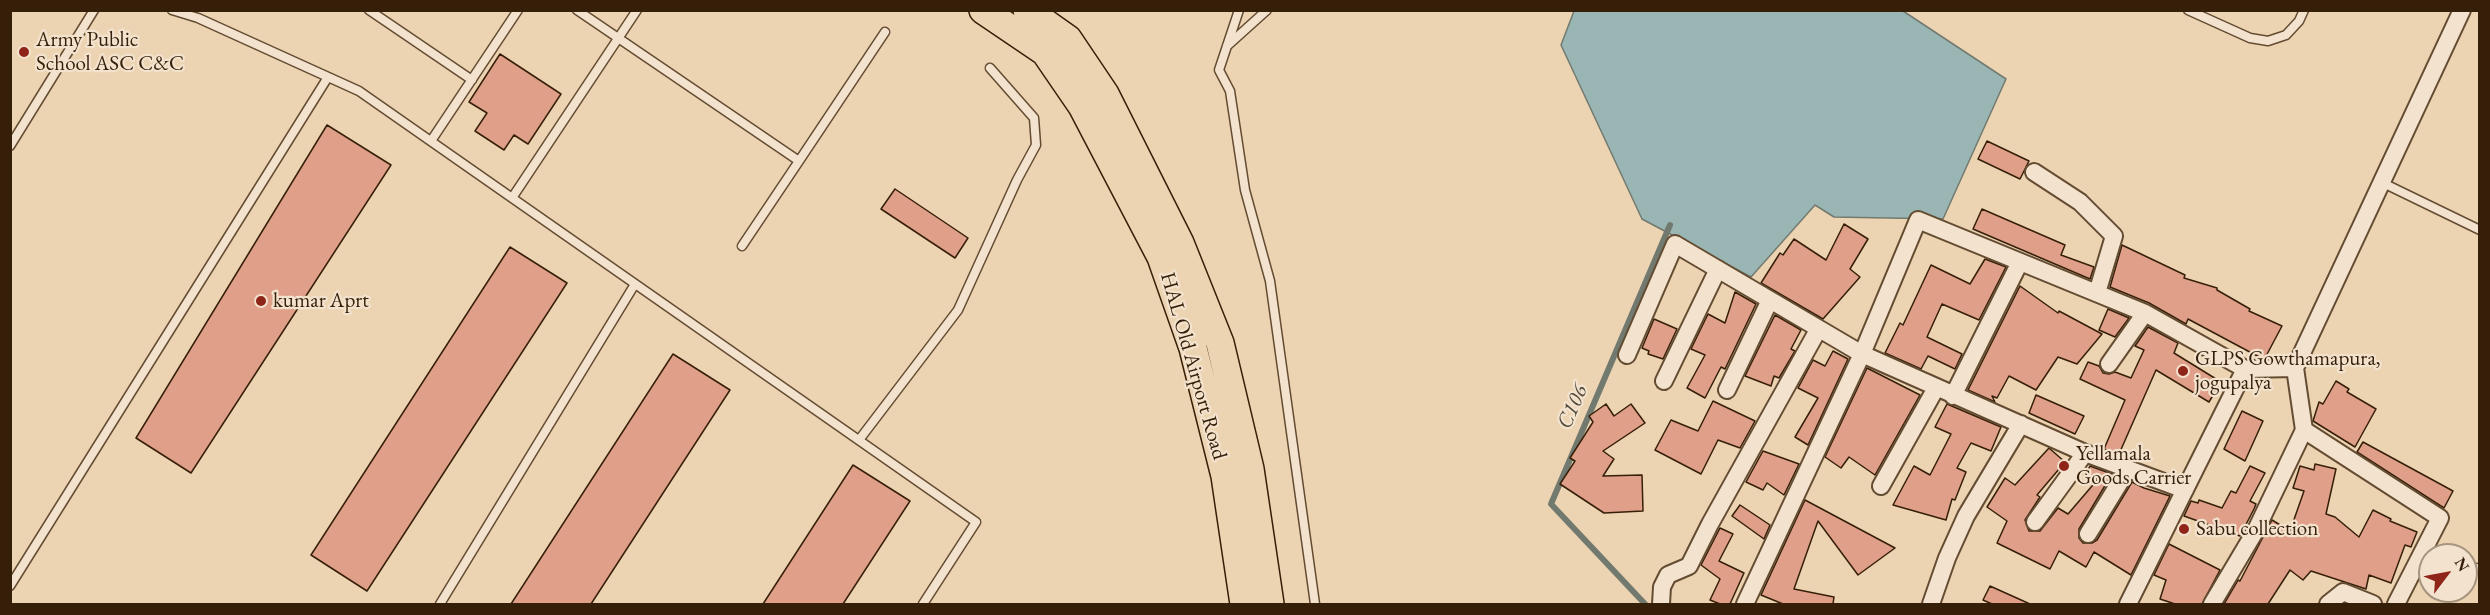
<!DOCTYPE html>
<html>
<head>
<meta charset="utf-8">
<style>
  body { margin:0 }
  #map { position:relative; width:2490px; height:615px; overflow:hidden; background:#ecd3b2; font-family:"EB Garamond",serif }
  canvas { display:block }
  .frame { position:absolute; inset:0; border:12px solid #361f08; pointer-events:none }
  .north { position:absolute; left:2418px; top:543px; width:60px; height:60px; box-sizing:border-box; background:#f3e2cd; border:2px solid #a7947e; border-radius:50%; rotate:58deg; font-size:16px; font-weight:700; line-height:24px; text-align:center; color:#361f08 }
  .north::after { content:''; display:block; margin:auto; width:21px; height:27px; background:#8f2418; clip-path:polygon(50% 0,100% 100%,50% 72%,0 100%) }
</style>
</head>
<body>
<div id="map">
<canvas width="2490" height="615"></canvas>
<div class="frame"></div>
<div class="north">N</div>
</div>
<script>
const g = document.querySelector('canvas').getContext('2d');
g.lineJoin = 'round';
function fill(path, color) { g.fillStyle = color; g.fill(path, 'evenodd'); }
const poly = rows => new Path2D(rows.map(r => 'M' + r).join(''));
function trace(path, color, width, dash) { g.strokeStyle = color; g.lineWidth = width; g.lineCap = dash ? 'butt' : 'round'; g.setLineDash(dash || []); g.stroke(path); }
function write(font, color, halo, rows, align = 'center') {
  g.font = font + ' "EB Garamond",serif'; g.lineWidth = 4.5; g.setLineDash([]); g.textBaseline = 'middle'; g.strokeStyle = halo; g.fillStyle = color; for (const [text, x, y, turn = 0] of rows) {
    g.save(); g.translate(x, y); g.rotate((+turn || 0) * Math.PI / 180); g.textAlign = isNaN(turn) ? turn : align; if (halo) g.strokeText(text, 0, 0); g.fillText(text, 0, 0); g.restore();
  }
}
const water = poly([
  [1574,11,1903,11,2006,79,1943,219,1834,217,1815,205,1751,277,1642,219,1561,45,1574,11]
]);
fill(water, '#9ab6b4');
trace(water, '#727a6f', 1.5);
trace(poly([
  [1645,604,1551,504,1670,225]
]), '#727a6f', 6);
const building = poly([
  [500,54,561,94,528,144,514,135,504,150,475,131,487,113,469,102,500,54],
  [327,125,391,165,191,473,136,438,327,125],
  [1987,141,2029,161,2020,179,1978,159,1987,141],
  [895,189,968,238,955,258,881,209,895,189],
  [1982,209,2065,245,2061,255,2094,267,2090,279,1973,229,1982,209],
  [1844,224,1868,239,1850,269,1860,277,1823,319,1761,283,1780,253,1783,255,1794,239,1826,260,1844,224],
  [2122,245,2185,275,2184,278,2217,288,2217,290,2250,309,2249,311,2282,326,2265,358,2261,358,2188,319,2186,324,2149,303,2110,287,2122,245],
  [510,247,567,283,367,591,311,555,510,247],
  [1985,259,2006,267,1979,320,1942,304,1927,337,1962,354,1955,369,1928,356,1921,369,1885,353,1900,323,1903,325,1931,265,1970,284,1985,259],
  [2020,286,2058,313,2059,311,2102,334,2077,364,2058,357,2036,390,2009,376,1997,398,1992,396,1995,402,1968,390,2020,286],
  [1735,292,1756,304,1725,369,1721,367,1705,398,1687,388,1705,355,1691,349,1708,314,1725,323,1735,292],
  [2108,309,2129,318,2115,337,2099,330,2108,309],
  [1775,315,1801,330,1791,349,1795,351,1779,378,1774,376,1771,386,1745,376,1775,315],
  [1654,319,1677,329,1663,359,1648,354,1649,351,1642,348,1654,319],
  [2148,327,2178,343,2174,353,2221,382,2209,402,2156,370,2119,454,2104,449,2125,400,2080,379,2088,362,2099,366,2103,373,2109,374,2115,372,2131,378,2144,350,2135,346,2148,327],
  [1833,351,1848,359,1808,445,1795,437,1818,398,1798,388,1813,360,1825,366,1833,351],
  [673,354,730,390,591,604,511,604,673,354],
  [1867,368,1920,395,1875,475,1849,457,1841,468,1825,457,1867,368],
  [2336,381,2349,389,2347,392,2376,409,2355,447,2313,421,2319,402,2323,404,2336,381],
  [2036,395,2084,416,2075,434,2029,413,2036,395],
  [1713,401,1755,421,1740,448,1718,440,1701,474,1655,450,1671,420,1698,431,1713,401],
  [1606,404,1614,416,1631,404,1645,423,1603,451,1614,459,1603,476,1642,475,1643,511,1604,513,1560,484,1575,461,1570,458,1593,422,1589,416,1606,404],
  [1947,404,2001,427,1991,451,1971,443,1957,468,1966,472,1955,500,1952,499,1946,520,1893,505,1914,466,1930,475,1951,434,1935,427,1947,404],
  [2242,411,2263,421,2245,461,2224,449,2242,411],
  [2363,442,2453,491,2444,508,2357,452,2363,442],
  [2049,448,2065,462,2037,495,2040,497,2025,520,2029,531,2040,531,2058,508,2068,514,2098,479,2086,474,2090,466,2112,474,2079,529,2079,538,2083,543,2092,543,2097,540,2132,482,2144,488,2170,496,2131,575,2094,552,2086,567,2059,551,2050,569,1997,543,2007,521,1987,507,2005,478,2015,485,2049,448],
  [1763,451,1799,464,1784,495,1767,483,1763,490,1746,482,1763,451],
  [2315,464,2336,469,2326,514,2335,517,2359,537,2373,510,2391,519,2390,521,2417,532,2411,547,2405,545,2391,583,2369,575,2366,589,2311,571,2303,580,2290,570,2268,604,2224,604,2238,580,2240,581,2272,520,2290,531,2304,491,2293,488,2300,466,2314,470,2315,464],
  [853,465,910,501,843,604,763,604,853,465],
  [2250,466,2265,473,2250,501,2256,504,2254,509,2240,536,2184,516,2191,501,2198,503,2199,500,2222,508,2231,491,2236,493,2250,466],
  [1805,500,1895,548,1858,575,1818,521,1794,589,1834,597,1833,604,1783,604,1761,595,1805,500],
  [1740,505,1770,525,1764,539,1732,516,1740,505],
  [1720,528,1733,534,1719,561,1744,573,1730,604,1720,604,1710,600,1720,579,1701,565,1720,528],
  [2169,544,2220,570,2202,604,2175,604,2160,599,2166,580,2154,575,2169,544],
  [1990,586,2030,604,1992,604,1983,600,1990,586]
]);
fill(building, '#df9f88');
trace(building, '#361f08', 1.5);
const service = poly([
  [172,10,198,18,359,91,976,522,923,604],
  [369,10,472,80],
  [577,10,799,161,742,246],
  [1239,10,1219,70,1230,91,1245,190,1270,281,1315,604],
  [2188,10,2250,38,2268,41,2286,35,2299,21,2304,10],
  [1227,46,1267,10],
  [431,141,518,10],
  [10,146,94,10],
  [799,161,885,32],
  [2381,182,2480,230],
  [512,198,637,10],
  [859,440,958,310,1017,180,1036,145,1034,118,990,68],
  [2466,569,2480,568],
  [10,586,328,77],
  [440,604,635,284]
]);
const minor = poly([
  [2034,172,2080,202,2114,236,2097,293],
  [1627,355,1675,244,1862,354,2085,453,2185,490],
  [2109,364,2145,313],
  [1664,381,1718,269],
  [1727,390,1770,300],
  [1953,396,2020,262],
  [2304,430,2440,518,2396,604],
  [1881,486,1936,388],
  [2035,522,2085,453],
  [2088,534,2128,469],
  [1661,604,1662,587,1668,575,1689,566,1710,524,1818,330],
  [1745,604,1862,354,1918,220,2145,313,2245,369],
  [1931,604,1947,558,1966,516,2021,424],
  [2128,604,2245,369,2295,368],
  [2212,604,2256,530,2304,430,2295,368,2462,10],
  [2328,604,2343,592,2373,604]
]);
const primary = poly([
  [983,10,1045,52,1082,106,1161,257,1193,348,1225,476,1244,604],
  [1027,10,1068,39,1105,94,1180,243,1220,343,1250,469,1270,604]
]);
trace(service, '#644c32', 11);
trace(minor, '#644c32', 20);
trace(primary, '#361f08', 30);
trace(service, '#f3e2cd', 8);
trace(minor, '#f3e2cd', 16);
trace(primary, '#ecd3b2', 27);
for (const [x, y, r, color] of [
  [24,52,6,"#8f2418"],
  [261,301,6,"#8f2418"],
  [2183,371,6,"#8f2418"],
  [2064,466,6,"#8f2418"],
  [2184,529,6,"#8f2418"]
]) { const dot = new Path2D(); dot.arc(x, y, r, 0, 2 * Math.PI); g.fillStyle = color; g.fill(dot); trace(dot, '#f3e2cd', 2); }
write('21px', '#361f08', '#f3e2cd', [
  ["Army Public",36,40],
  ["School ASC C&C",36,64],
  ["kumar Aprt",273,301],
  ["GLPS Gowthamapura,",2195,359],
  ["jogupalya",2195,383],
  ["Yellamala",2076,454],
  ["Goods Carrier",2076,478],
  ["Sabu collection",2196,529]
], 'left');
write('21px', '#361f08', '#f3e2cd', [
  ["HAL Old Airport Road",1193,366,74]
]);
write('italic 22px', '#544c3c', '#f3e2cd', [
  ["C106",1573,407,-67]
]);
</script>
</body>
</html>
